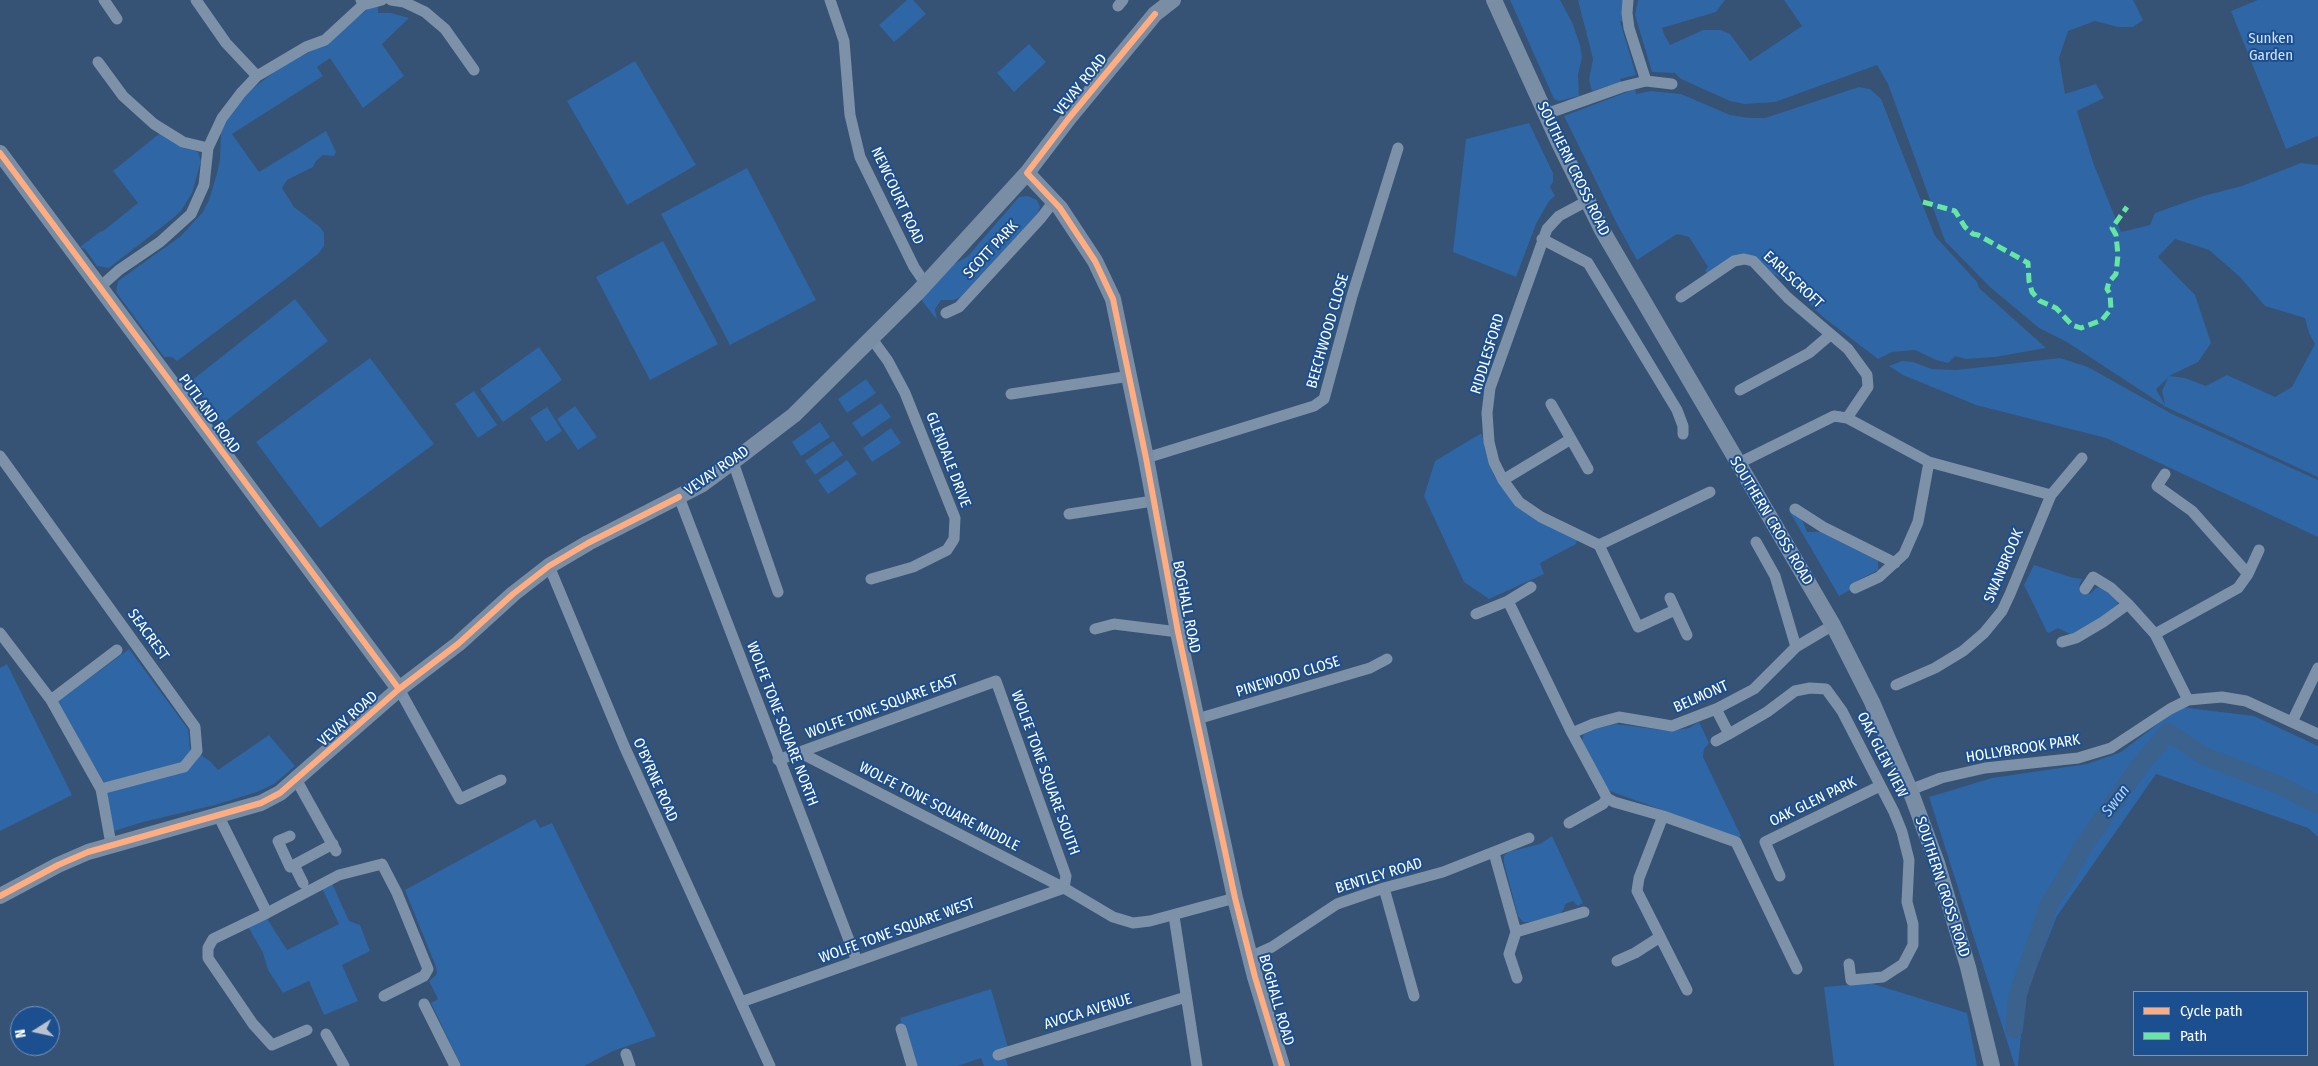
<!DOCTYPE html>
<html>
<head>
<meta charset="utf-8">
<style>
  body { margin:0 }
  #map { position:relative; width:2318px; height:1066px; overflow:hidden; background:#365274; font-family:"Fira Sans Condensed",sans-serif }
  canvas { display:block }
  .legend { position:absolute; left:2133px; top:991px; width:175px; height:65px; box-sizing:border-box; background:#1b4f8f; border:1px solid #7695bc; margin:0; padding:6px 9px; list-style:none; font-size:15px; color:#fff }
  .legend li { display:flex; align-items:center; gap:10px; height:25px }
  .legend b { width:25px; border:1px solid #7695bc }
  .north { position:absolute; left:10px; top:1006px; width:50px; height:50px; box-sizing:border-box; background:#1b4f8f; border:1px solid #7695bc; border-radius:50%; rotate:260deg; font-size:14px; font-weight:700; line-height:20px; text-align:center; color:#fff }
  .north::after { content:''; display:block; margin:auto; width:18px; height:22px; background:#b9c2ce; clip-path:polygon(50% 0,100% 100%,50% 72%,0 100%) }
</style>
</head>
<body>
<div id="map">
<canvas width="2318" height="1066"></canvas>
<ul class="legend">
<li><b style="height:6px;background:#ffac80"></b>Cycle path</li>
<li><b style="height:6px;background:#66e7a1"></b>Path</li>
</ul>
<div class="north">N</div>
</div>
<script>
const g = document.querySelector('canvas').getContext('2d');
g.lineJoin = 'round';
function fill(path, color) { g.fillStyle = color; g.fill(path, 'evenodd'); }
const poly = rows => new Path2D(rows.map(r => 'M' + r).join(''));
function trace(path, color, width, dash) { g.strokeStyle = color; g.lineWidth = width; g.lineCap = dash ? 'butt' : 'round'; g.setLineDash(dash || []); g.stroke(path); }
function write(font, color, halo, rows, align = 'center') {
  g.font = font + ' "Fira Sans Condensed",sans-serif'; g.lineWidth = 4; g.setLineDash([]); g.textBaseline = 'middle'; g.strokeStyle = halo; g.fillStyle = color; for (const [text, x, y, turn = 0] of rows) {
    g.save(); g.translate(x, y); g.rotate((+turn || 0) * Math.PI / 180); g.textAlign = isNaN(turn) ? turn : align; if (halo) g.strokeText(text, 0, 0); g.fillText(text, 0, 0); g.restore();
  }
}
fill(poly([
  [907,0,913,0,926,14,894,42,879,25],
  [1510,0,1560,0,1572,22,1580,45,1582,57,1578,75,1579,96,1559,101,1554,99],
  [1578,0,1623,0,1623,22,1620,21,1636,75,1620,79,1621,82,1592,91,1589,80,1593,59],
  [1638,0,1725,0,1716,12,1662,28,1664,34,1670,45,1703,30,1721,30,1730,34,1750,61,1802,26,1784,0,2133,0,2143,20,2133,27,2118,27,2095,21,2068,31,2059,58,2065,94,2096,84,2104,98,2077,111,2094,165,2121,232,2150,225,2155,213,2203,196,2242,186,2301,163,2318,165,2318,477,2166,407,2067,342,2039,328,1990,287,1945,241,1888,84,1877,65,1775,102,1745,104,1730,101,1681,79,1675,73,1652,72,1635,15],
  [2175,239,2209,250,2239,276,2265,306,2305,318,2309,333,2315,344,2292,387,2275,397,2227,375,2206,386,2185,378,2169,376,2198,362,2211,343,2195,295,2158,257],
  [2168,378,2162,391,2165,405,2156,389],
  [2258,0,2318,0,2318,136,2286,149,2231,11],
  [378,5,378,13,391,13,409,18,382,44,404,76,363,108,330,58,317,67,323,76,232,134,259,172,326,131,336,152,334,156,323,155,316,161,313,167,287,180,282,188,294,207,320,227,324,233,324,246,319,253,294,273,177,361,172,357,164,357,116,292,118,281,181,236,202,213,209,200,216,177,220,160,221,133,230,114,252,89,282,66,325,44,369,8],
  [1029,44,1046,62,1014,92,997,73],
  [635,61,696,165,627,205,567,101],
  [1859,87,1870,89,1881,99,1935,236,1977,282,1979,288,2046,348,1995,357,1966,359,1955,356,1948,363,1936,360,1915,350,1892,352,1878,359,1823,317,1787,281,1773,274,1755,257,1743,254,1735,255,1707,274,1705,270,1708,267,1689,237,1677,234,1637,260,1617,224,1564,116,1635,89,1636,94,1651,91,1681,94,1730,115,1749,118,1765,118],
  [1529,123,1553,173,1553,182,1550,187,1555,196,1549,201,1536,224,1516,277,1453,252,1466,139],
  [160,133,198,152,201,161,192,193,181,211,172,219,109,268,97,266,85,249,80,247,101,231,102,232,138,203,113,171],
  [747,168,816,300,730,345,661,214],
  [1028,196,1037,200,1040,207,1037,215,961,297,954,300,941,300,935,309,937,320,920,298,949,267,968,256,1019,197],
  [663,241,718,344,650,380,596,277],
  [295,299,328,341,222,424,191,381],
  [539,347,562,380,503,422,480,389],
  [370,358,434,444,320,528,256,442],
  [2060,358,2088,367,2172,414,2318,480,2318,537,2106,438,1976,405,1903,375,1889,366,1902,361,1913,362,1932,369,1956,370],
  [866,379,876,393,847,413,838,399],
  [474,391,497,425,478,438,455,404],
  [881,403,891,417,862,437,852,423],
  [575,406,597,437,578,450,557,419],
  [547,407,562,431,546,442,530,418],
  [820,422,830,437,801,456,792,442],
  [891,428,901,443,872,462,863,448],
  [1480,434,1482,434,1485,450,1494,476,1513,501,1539,522,1577,540,1576,544,1540,563,1544,574,1489,599,1464,582,1424,496,1435,461],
  [833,441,843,455,815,475,805,461],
  [847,460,857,474,828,494,818,480],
  [1788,509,1802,520,1807,532,1821,532,1878,561,1878,570,1851,584,1852,589,1839,596],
  [2034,565,2070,577,2082,579,2079,586,2090,594,2096,588,2101,587,2118,601,2117,607,2078,632,2070,634,2058,628,2049,633,2047,632,2024,585],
  [129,649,188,729,190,748,210,761,218,770,269,735,295,766,274,784,257,792,215,805,143,822,114,831,104,782,57,702],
  [7,664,72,795,0,831,0,668],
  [2180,707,2254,716,2318,746,2318,837,2308,828,2156,774,2057,916,2025,996,2018,1066,2015,1066,1929,797,1992,778,2087,764,2121,752],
  [1699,722,1709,743,1704,749,1703,757,1741,836,1734,839,1725,833,1610,791,1604,786,1582,744,1583,735,1590,730,1616,724,1670,731,1689,728],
  [535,819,540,828,552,823,656,1036,613,1051,584,1066,461,1066,431,1003,438,999,429,981,437,974,436,967,405,890],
  [1552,836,1583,903,1578,906,1573,901,1565,904,1564,909,1560,914,1530,922,1523,922,1518,916,1504,863,1504,856,1508,852,1540,844],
  [330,879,349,921,360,925,370,951,342,965,358,1001,324,1015,309,981,283,993,268,970,263,953,246,923,264,914,287,950,339,924,320,884],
  [1870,983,1967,1013,1977,1066,1834,1066,1824,987],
  [991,989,1009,1051,1004,1053,1008,1066,984,1066,981,1058,957,1066,913,1066,900,1018]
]), '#2f66a5');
trace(poly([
  [2014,1029,2018,994,2049,904,2065,879,2082,848,2139,767,2168,732,2204,756,2281,786,2318,805]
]), '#3b618d', 18);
trace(poly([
  [104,0,117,19],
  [196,0,226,43,257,76],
  [391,0,404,2,425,12,445,29,474,70],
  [830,0,844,41,850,115,860,157,914,267,925,283],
  [1628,0,1627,13,1629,28,1646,81],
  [363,5,382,0],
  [1118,6,1123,0],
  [98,62,123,96,154,124,183,142,208,148],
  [1546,114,1622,87,1646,81,1672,84],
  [1542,239,1588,263,1677,410,1683,426,1683,434],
  [100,287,119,270,160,242,191,214,204,185,208,148,222,118,241,93,257,76,306,47,325,40,363,5,361,0],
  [1681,297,1734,261,1744,259,1753,261,1788,298,1848,349,1867,375,1868,387,1847,418],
  [946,313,959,307,1041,218,1054,201],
  [1740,390,1809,353,1830,335],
  [1011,394,1130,376],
  [1551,404,1571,439,1503,480,1519,502,1541,517,1599,545,1638,627,1675,610],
  [1571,439,1588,469],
  [0,456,195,727,197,751,184,767,101,789],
  [1146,458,1314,406,1324,399,1352,296,1398,148],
  [733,462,778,592],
  [1737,464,1834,416,1847,418,1929,462,2051,495,2010,594,2002,611,1984,633,1963,651,1935,668,1896,685],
  [2165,474,2157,486,2192,511,2248,574],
  [1503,480,1494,462,1489,442,1487,413,1490,388,1547,229,1559,216,1587,201],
  [2051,495,2082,458],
  [679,497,857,961],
  [1795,509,1823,527,1895,563],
  [1069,514,1153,501],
  [1756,542,1775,576,1796,647,1833,625],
  [1599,545,1710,492],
  [549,566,625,748,770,1066],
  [871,579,913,567,947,550,954,539,955,518,905,393,888,361,872,339],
  [1855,588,1879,577,1904,554,1918,522,1929,462],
  [2085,589,2093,577,2111,588,2128,604,2155,634,2188,700],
  [1670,598,1687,635],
  [1508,601,1572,733,1607,798,1614,802,1663,816,1736,842,1797,969],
  [1476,614,1508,601,1531,587],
  [1095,629,1114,624,1178,632],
  [0,633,51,700,101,789,111,844],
  [2155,634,2238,588,2248,574,2259,550],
  [2062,642,2076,638,2103,622,2128,604],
  [399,689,460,799,501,780],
  [51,700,117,650],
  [1716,709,1729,734,1767,712,1795,691,1810,688,1826,689,1842,711,1894,812,1902,832,1909,860,1907,902,1913,924,1913,945,1903,964,1883,977,1851,980,1849,964],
  [1197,719,1370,668,1387,659],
  [2292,722,2318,668],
  [1572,733,1593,724,1619,717,1672,726,1716,709,1754,689,1796,647],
  [1716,741,1729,734],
  [801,753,1064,888,1113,917,1133,923,1150,921,1235,898],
  [778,760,996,681,1066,876,1064,888],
  [297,781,336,851],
  [1910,790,1941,778,1985,768,2078,758,2111,748,2170,709,2188,700,2222,697,2246,701,2318,734],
  [218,815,267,913,339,875,382,864,397,893,428,969,424,976,384,996],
  [1663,816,1639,878,1637,891,1687,990],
  [1569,823,1603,804,1607,798],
  [290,836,278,841,290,867,333,844],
  [1494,853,1516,932,1584,912],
  [294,865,303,883],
  [1780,876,1765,842,1880,786],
  [1384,888,1414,996],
  [267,913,213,939,208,948,208,958,253,1024,272,1045,307,1030],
  [1174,916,1197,1066],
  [1516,932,1509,954,1517,978],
  [1250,957,1272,947,1337,904,1384,888,1443,872,1529,838],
  [1617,961,1635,953,1660,937],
  [741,1002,1064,888],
  [424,1004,455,1066],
  [901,1029,912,1066],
  [326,1034,344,1066],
  [626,1054,630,1066],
  [998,1055,1186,997]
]), '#7d92a8', 11);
trace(poly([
  [1494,0,1559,143,1602,230,1833,625,1872,702,1910,790,1937,863,1968,967,1992,1066],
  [0,153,399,689],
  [1027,173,1060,208,1095,261,1113,299,1146,458,1178,632,1235,898,1255,977,1282,1066],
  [0,896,58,865,88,852,261,803,280,793,399,689,458,644,513,594,549,566,588,543,701,485,739,457,794,415,918,292,1027,173,1069,118,1155,14,1173,0]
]), '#798da4', 16);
trace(poly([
  [1923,202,1955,211,1965,227,1973,234,1978,235,2028,263,2029,281,2032,292,2040,301,2056,308,2072,325,2081,328,2102,320,2111,309,2110,294,2107,289,2109,282,2116,274,2118,255,2116,235,2112,228,2127,207]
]), '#66e7a1', 5, [10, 5]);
trace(poly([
  [1155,14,1069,118,1027,173,1060,208,1095,261,1113,299,1146,458,1178,632,1235,898,1255,977,1282,1066],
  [0,153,399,689],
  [0,896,58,865,88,852,261,803,280,793,399,689,458,644,513,594,549,566,588,543,679,497]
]), '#ffac80', 6);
write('15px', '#cfe3fa', '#1b4f8f', [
  ["Sunken",2271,39],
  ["Garden",2271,56]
]);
write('15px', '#fff', '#1b4f8f', [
  ["VEVAY ROAD",1081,85,-51],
  ["SOUTHERN CROSS ROAD",1573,169,64],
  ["NEWCOURT ROAD",897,196,65],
  ["SCOTT PARK",991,250,-47],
  ["EARLSCROFT",1793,280,43],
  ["BEECHWOOD CLOSE",1328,331,-74],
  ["RIDDLESFORD",1488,354,-73],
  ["PUTLAND ROAD",209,414,54],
  ["GLENDALE DRIVE",948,460,69],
  ["VEVAY ROAD",717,471,-35],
  ["SOUTHERN CROSS ROAD",1771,521,59],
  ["SWANBROOK",2004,566,-67],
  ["BOGHALL ROAD",1186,607,79],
  ["SEACREST",148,635,54],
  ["PINEWOOD CLOSE",1288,677,-17],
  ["BELMONT",1701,697,-24],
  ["WOLFE TONE SQUARE EAST",882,707,-20],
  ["VEVAY ROAD",348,719,-42],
  ["WOLFE TONE SQUARE NORTH",782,724,69],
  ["HOLLYBROOK PARK",2023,749,-9],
  ["OAK GLEN VIEW",1882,755,63],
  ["WOLFE TONE SQUARE SOUTH",1045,773,70],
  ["O'BYRNE ROAD",655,780,66],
  ["OAK GLEN PARK",1813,802,-26],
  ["WOLFE TONE SQUARE MIDDLE",939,807,27],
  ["BENTLEY ROAD",1379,876,-17],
  ["SOUTHERN CROSS ROAD",1942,887,72],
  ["WOLFE TONE SQUARE WEST",897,931,-20],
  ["BOGHALL ROAD",1276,1000,74],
  ["AVOCA AVENUE",1088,1012,-17]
]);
write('italic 16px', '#b5d3f5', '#1b4f8f', [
  ["Swan",2116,801,-53]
]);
</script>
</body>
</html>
